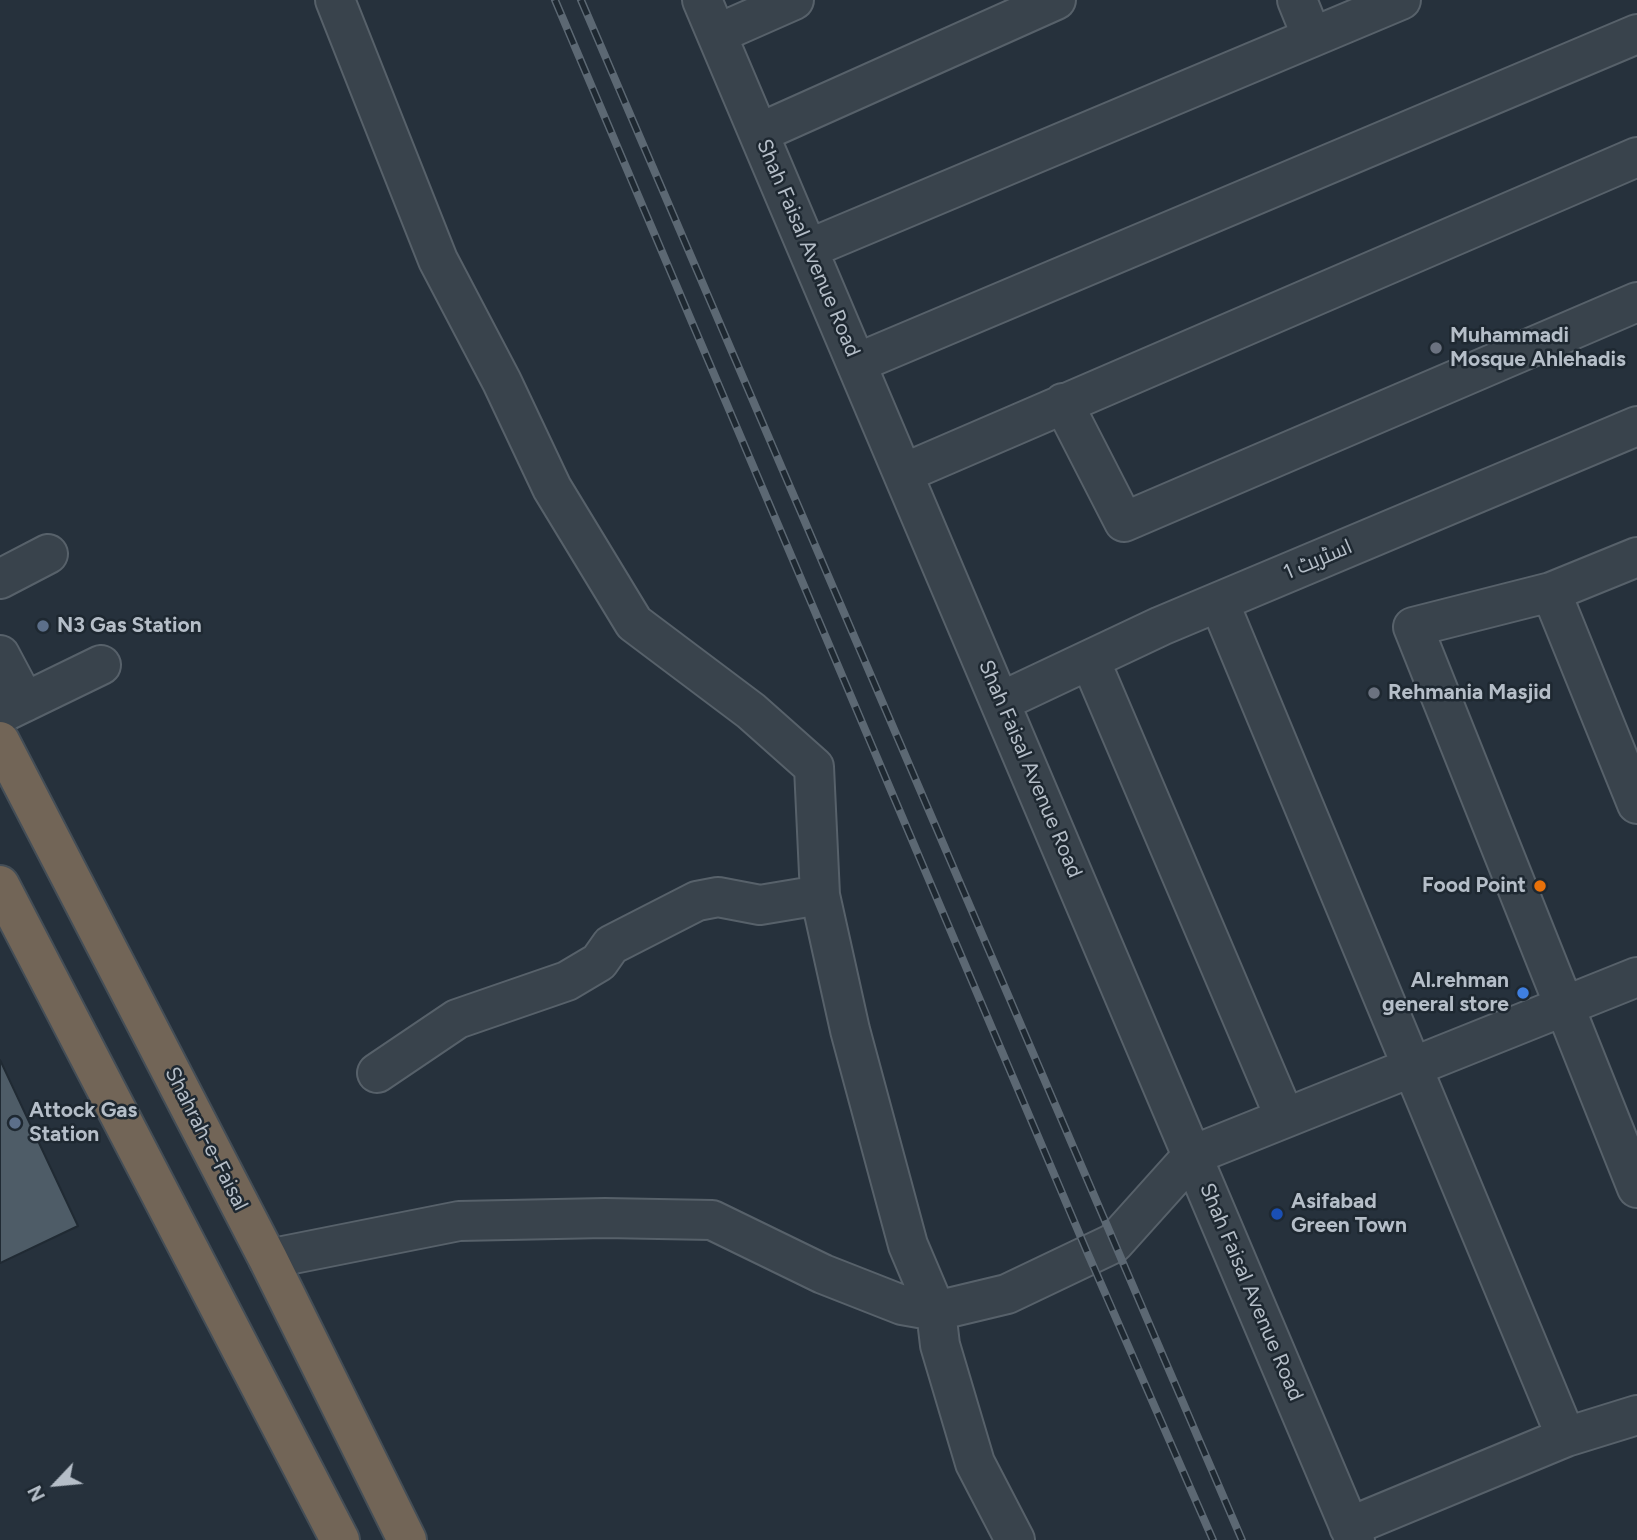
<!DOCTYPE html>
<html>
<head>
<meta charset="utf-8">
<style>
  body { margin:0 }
  #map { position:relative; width:1637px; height:1540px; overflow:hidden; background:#26313c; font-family:Figtree,sans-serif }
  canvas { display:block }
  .north { position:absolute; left:21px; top:1449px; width:70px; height:70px; -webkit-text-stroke:5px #1e2831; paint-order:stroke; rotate:244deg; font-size:19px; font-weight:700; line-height:28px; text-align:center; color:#b5bec8 }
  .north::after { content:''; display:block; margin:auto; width:24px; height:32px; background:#b5bec8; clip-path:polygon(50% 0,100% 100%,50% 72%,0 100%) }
</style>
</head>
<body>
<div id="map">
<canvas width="1637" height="1540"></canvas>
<div class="north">N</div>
</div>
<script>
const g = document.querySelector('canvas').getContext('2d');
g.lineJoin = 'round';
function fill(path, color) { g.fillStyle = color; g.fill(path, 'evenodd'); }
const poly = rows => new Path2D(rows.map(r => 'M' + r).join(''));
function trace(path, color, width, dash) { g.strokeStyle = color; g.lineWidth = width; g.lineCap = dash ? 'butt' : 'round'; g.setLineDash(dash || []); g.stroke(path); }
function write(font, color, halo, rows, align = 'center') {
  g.font = font + ' Figtree,Cairo,sans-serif'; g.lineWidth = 5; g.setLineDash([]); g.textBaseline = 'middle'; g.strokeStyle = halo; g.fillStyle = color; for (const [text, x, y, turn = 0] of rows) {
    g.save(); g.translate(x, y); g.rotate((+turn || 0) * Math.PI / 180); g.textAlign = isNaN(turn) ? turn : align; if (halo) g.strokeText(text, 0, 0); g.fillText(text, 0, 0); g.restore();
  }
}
const building = poly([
  [0,1060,78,1226,0,1263,0,1060]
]);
fill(building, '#4e5c67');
trace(building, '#202a33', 2);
const minor = poly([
  [335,0,438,260,502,382,552,488,634,623,751,711,814,767,820,895,850,1030,908,1245,936,1311,940,1345,975,1463,1015,1540],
  [702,0,1355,1540],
  [1297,0,1312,37],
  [717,34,794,0],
  [759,133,1056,0],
  [808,249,1401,0],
  [857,363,1637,34],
  [1063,403,1124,522,1637,302],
  [904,473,1637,157],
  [1637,557,1551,592,1413,627,1637,1188],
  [0,579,48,554],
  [1551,592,1637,804],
  [1219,602,1566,1437],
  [0,655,25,702],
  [1090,660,1285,1118],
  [1002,701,1161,626,1637,426],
  [0,714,101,665],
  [377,1073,457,1019,567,981,599,962,611,945,697,901,718,897,760,905,820,895],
  [268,1259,459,1221,605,1218,712,1220,823,1274,902,1305,936,1311,1007,1294,1114,1243,1193,1155,1637,977],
  [1349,1527,1566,1437,1637,1415]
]);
const highway = poly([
  [0,741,268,1259,407,1540],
  [0,885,340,1540]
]);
trace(minor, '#57616a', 42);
trace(highway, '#444e57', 42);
trace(minor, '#39434c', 38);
trace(highway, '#726557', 38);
const rail = poly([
  [555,0,1088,1254,1213,1540],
  [581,0,1242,1540]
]);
trace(rail, '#5c6873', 8);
trace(rail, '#1e2831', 5, [16]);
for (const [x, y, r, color] of [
  [1436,348,7,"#6b7280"],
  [43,626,7,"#5c6f8a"],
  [1374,693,7,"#6b7280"],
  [1540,886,7,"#e8710a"],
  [1523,993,7,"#3f7fe0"],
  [15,1123,7,"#5c6f8a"],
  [1277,1214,7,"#1a4fb4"]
]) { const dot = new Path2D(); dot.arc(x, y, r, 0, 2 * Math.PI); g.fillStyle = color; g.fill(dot); trace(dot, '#1e2831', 2.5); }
write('21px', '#b5bec8', '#1e2831', [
  ["Shah Faisal Avenue Road",808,248,67],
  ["اسٹریٹ 1",1318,560,-23],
  ["Shah Faisal Avenue Road",1030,769,67],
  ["Shahrah-e-Faisal",206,1139,63],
  ["Shah Faisal Avenue Road",1251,1292,67]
]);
write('bold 21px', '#b5bec8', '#1e2831', [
  ["Muhammadi",1450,336],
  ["Mosque Ahlehadis",1450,360],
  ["N3 Gas Station",57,626],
  ["Rehmania Masjid",1388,693],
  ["Food Point",1526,886,"right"],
  ["Al.rehman",1509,981,"right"],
  ["general store",1509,1005,"right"],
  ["Attock Gas",29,1111],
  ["Station",29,1135],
  ["Asifabad",1291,1202],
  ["Green Town",1291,1226]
], 'left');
</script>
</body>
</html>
